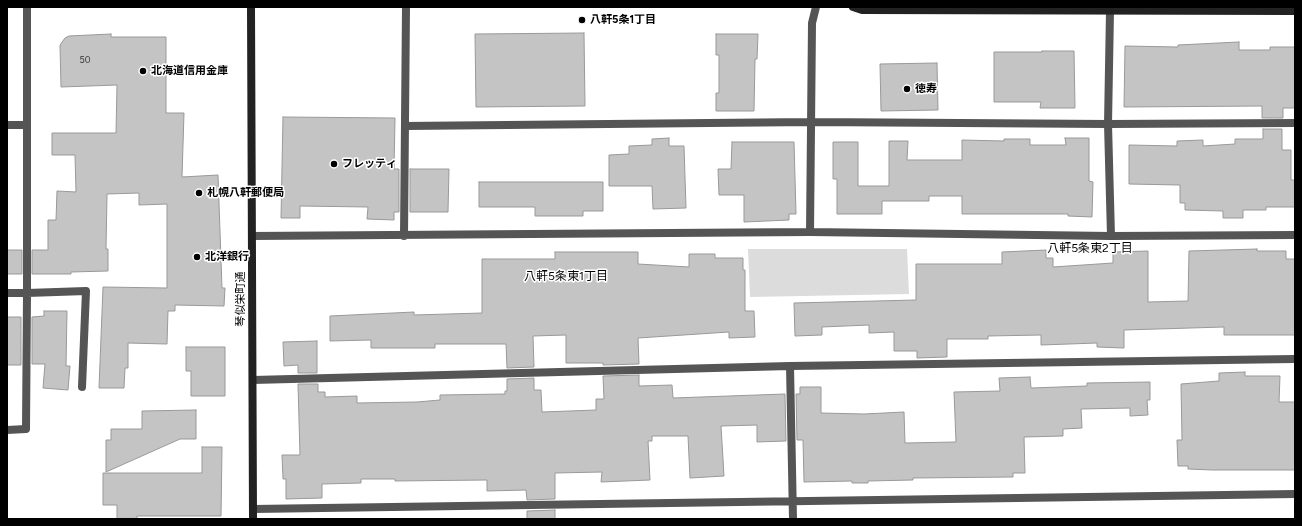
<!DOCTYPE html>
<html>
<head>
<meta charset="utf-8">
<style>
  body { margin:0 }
  #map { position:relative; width:1302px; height:526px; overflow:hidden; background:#fff; font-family:Figtree,sans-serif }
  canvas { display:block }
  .frame { position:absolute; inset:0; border:8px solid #000; pointer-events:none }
</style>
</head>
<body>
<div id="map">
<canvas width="1302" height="526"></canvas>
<div class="frame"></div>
</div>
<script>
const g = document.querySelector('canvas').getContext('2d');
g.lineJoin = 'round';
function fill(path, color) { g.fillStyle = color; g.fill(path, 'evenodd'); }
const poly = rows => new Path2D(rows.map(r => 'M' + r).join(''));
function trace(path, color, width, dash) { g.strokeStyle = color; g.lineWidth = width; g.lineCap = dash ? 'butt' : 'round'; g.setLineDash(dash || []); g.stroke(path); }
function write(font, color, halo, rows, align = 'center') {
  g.font = font + ' Figtree,"Noto Sans JP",sans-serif'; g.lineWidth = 3; g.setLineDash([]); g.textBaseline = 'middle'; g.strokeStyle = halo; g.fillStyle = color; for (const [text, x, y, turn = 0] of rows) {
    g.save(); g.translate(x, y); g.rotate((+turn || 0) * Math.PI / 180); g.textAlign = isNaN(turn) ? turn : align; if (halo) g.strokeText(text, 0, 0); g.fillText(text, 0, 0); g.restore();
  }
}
fill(poly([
  [748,249,907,249,909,294,750,297]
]), '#dcdcdc');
const building = poly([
  [584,33,585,106,476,107,475,34,584,33],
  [111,34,111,37,166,37,166,113,184,113,182,177,218,175,222,288,225,288,224,306,175,305,175,311,168,311,167,344,128,343,128,368,125,368,124,388,99,388,103,287,167,288,167,204,139,205,139,193,107,194,106,249,108,249,108,271,71,272,71,274,32,274,32,250,48,250,48,220,56,220,57,191,76,192,75,155,52,155,52,133,116,133,117,85,61,87,60,45,65,38,69,36,111,34],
  [716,34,758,34,757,59,755,59,754,111,716,111,716,93,719,93,719,55,716,55,716,34],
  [1239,42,1239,50,1270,50,1270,47,1295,47,1295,108,1283,108,1283,118,1262,118,1262,106,1124,107,1125,46,1178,47,1178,45,1239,42],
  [1042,51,1074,51,1075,108,1040,108,1041,102,994,102,994,52,1042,52,1042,51],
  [937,63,938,110,881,111,880,64,937,63],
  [283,117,395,118,394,169,399,169,399,212,394,212,394,220,367,219,368,207,300,206,300,218,281,218,283,117],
  [1263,129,1282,129,1282,150,1291,150,1291,180,1295,180,1295,207,1266,207,1266,210,1243,210,1243,218,1223,218,1223,211,1185,210,1185,203,1180,203,1180,185,1129,184,1129,145,1177,146,1177,141,1203,140,1203,146,1235,144,1235,139,1263,139,1263,129],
  [669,138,669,146,684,146,686,208,653,209,652,186,609,186,609,155,629,154,629,146,652,145,652,139,669,138],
  [1065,138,1089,138,1089,181,1093,182,1092,217,1068,216,1068,214,962,214,962,196,929,196,929,201,882,201,882,214,837,214,837,179,833,179,833,142,858,142,858,186,889,186,889,141,908,141,907,160,962,160,962,140,1004,141,1004,139,1030,139,1030,145,1066,145,1065,138],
  [732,142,794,142,796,214,789,214,789,220,744,222,744,195,719,195,718,169,731,169,732,142],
  [410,169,449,169,448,212,410,212,410,169],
  [479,182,603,182,603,211,583,211,583,216,535,216,535,207,479,207,479,182],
  [1257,249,1257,251,1286,251,1286,259,1295,259,1295,335,1224,335,1224,327,1124,330,1124,348,1097,347,1097,343,1041,345,1041,335,988,336,988,339,947,339,947,357,917,358,917,351,894,351,894,332,869,333,869,325,822,327,822,335,795,336,794,303,916,300,916,264,1002,264,1002,252,1046,250,1046,258,1053,258,1053,267,1113,263,1113,252,1148,251,1148,302,1188,301,1189,251,1257,249],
  [7,250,22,250,22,274,7,274,7,250],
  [555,252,638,252,638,264,689,267,689,254,715,254,715,258,743,258,743,270,745,270,745,311,754,311,755,337,729,338,729,332,638,338,639,364,603,365,603,363,566,363,566,335,533,336,534,367,507,368,506,344,435,344,435,348,371,348,371,340,330,341,330,316,414,312,414,315,482,313,482,259,555,259,555,252],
  [44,311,67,311,66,366,70,366,68,390,43,388,45,364,32,364,32,317,44,316,44,311],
  [7,317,21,317,21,365,7,365,7,317],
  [317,341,317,373,298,373,298,365,284,366,283,342,317,341],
  [186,347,225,347,225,396,191,396,191,371,186,371,186,347],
  [1245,372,1245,376,1280,376,1279,402,1295,402,1295,470,1212,470,1188,469,1188,466,1178,466,1177,440,1182,440,1181,384,1219,381,1219,373,1245,372],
  [639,375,639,386,672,385,673,398,785,394,786,441,757,442,757,425,721,426,724,476,690,478,688,436,652,436,652,441,648,441,650,480,601,482,602,472,555,473,555,499,527,500,526,490,487,491,487,480,395,481,395,479,361,479,361,483,322,484,322,498,286,499,286,479,283,479,282,455,300,455,298,384,318,384,318,392,325,392,325,397,357,396,357,403,417,402,440,400,440,395,505,394,505,391,507,391,507,379,534,378,534,390,541,390,542,412,596,410,596,399,604,399,603,376,639,375],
  [1030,377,1031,388,1087,386,1087,383,1150,382,1150,400,1147,400,1148,415,1130,416,1130,408,1081,409,1082,428,1063,429,1063,436,1024,437,1025,473,1013,473,1013,477,913,478,913,480,868,481,868,483,852,483,852,481,804,482,803,440,797,440,796,394,800,394,800,387,821,387,821,413,864,414,904,412,905,443,956,442,954,392,1000,391,999,378,1030,377],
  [196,410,196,439,180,439,106,472,106,440,111,440,111,429,142,429,142,411,196,410],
  [202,447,222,447,221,516,137,516,137,519,117,519,117,505,103,505,103,473,202,473,202,447],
  [555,510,555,519,527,519,527,511,555,510]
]);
fill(building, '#c4c4c4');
trace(building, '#999', 1);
trace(poly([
  [1110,11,1108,124,1111,236],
  [7,125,27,125],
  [405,126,811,122,1108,124,1295,123],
  [810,232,812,23,816,7],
  [252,236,810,232,1111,236,1295,235],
  [404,236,406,7],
  [7,293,27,293,27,7],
  [790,366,793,519],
  [253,380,790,366,1295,359],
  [7,430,26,429,27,293,86,291,82,387],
  [253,509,1295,494]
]), '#555', 8);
trace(poly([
  [251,7,253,519],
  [853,7,862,10,1295,11]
]), '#222', 8);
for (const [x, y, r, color] of [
  [582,20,4,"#000"],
  [143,71,4,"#000"],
  [907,89,4,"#000"],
  [334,164,4,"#000"],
  [199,193,4,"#000"],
  [197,257,4,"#000"]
]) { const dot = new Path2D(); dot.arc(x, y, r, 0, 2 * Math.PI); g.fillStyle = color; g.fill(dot); trace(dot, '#fff', 1.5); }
write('9px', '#313131', null, [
  ["50",85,60]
]);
write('bold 11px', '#000', '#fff', [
  ["八軒5条1丁目",590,20],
  ["北海道信用金庫",151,71],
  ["徳寿",915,89],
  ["フレッティ",342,164],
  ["札幌八軒郵便局",207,193],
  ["北洋銀行",205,257]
], 'left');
write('11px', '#000', '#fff', [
  ["琴似栄町通",241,299,-90]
]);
write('12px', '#000', '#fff', [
  ["八軒5条東2丁目",1090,248],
  ["八軒5条東1丁目",566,276]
]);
</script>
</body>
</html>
